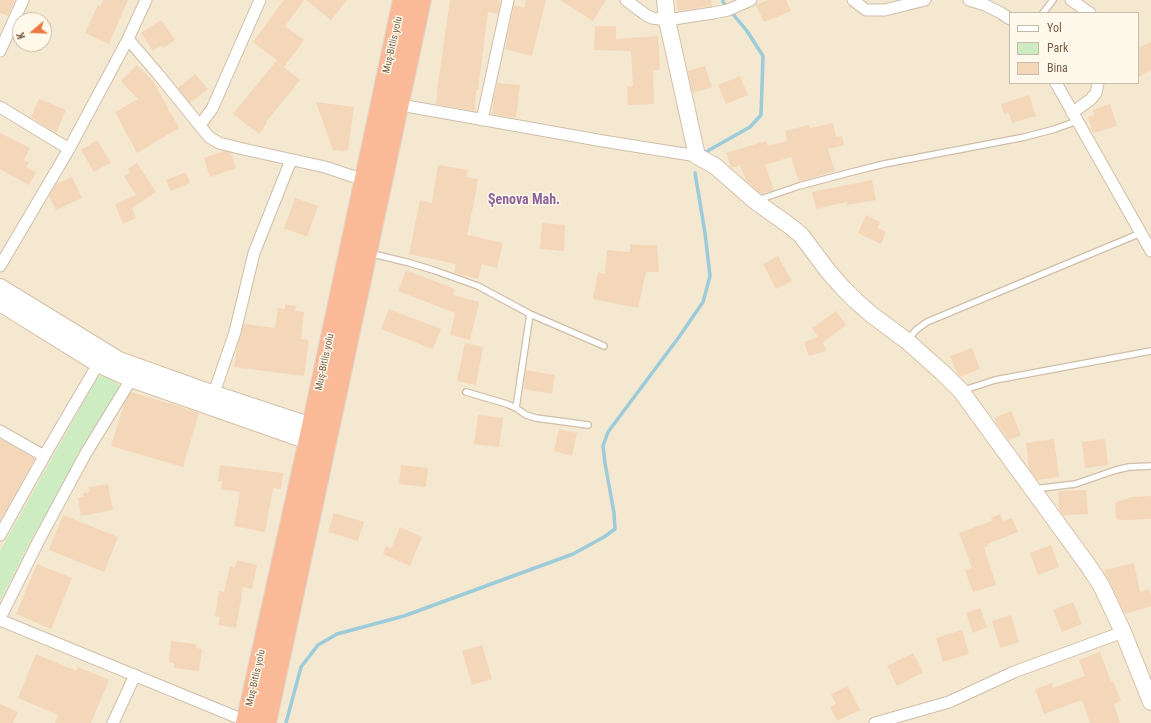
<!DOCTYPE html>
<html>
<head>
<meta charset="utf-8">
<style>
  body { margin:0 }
  #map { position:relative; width:1151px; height:723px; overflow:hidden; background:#fdf6e3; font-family:"Roboto Condensed",sans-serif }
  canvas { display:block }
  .legend { position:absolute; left:1009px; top:12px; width:130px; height:72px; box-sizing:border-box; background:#fff9eb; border:1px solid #c9bbaa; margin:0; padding:5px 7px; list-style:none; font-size:12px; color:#775d48 }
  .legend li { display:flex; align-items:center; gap:8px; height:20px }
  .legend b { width:20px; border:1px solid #c9bbaa }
  .north { position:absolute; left:12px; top:12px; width:40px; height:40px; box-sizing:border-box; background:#fff9eb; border:1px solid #c9bbaa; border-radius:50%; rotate:251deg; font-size:11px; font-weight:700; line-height:16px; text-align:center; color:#775d48 }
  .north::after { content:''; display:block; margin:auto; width:14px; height:18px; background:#ed7942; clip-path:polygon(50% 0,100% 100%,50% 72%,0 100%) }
</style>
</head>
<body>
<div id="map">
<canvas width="1151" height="723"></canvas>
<ul class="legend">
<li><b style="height:5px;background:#fff"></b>Yol</li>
<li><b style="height:11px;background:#ceecc1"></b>Park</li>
<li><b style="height:11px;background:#f4d6b9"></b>Bina</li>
</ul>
<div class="north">K</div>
</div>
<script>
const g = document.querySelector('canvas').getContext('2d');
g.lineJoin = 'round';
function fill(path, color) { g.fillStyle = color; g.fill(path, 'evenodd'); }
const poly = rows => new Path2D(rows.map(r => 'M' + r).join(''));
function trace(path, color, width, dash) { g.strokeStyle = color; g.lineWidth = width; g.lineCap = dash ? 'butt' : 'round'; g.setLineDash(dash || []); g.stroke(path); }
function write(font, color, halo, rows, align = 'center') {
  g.font = font + ' "Roboto Condensed",sans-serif'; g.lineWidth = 3; g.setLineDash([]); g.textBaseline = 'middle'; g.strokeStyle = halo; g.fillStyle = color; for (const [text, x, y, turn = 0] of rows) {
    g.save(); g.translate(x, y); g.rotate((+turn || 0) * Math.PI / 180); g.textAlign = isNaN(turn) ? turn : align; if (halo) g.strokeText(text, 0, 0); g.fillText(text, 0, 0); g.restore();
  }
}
fill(poly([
  [0,0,1151,0,1151,723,0,723],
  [1010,13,1138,13,1138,83,1010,83],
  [20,20,44,20,44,44,20,44]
]), '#f5e8d1');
fill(poly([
  [105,374,120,386,30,542,0,601,0,551,97,378]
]), '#ceecc1');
trace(poly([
  [704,153,750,127,761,115,763,56,747,31,723,2,723,0],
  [286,723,301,667,318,645,337,634,404,616,573,554,604,537,615,529,614,513,605,463,603,446,608,432,679,337,703,302,710,276,705,233,695,173]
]), '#9ccbda', 3.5);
fill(poly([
  [0,0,15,0,8,16,0,13],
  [103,0,128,0,109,44,85,33,98,5,100,6],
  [284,0,304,0,285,26,304,40,284,67,300,80,266,122,267,123,259,134,233,114,277,60,253,42],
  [306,0,347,0,331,20],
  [450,0,500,0,500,2,498,14,488,12,478,90,476,90,475,111,436,104,438,83],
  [526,0,546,0,532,56,505,49,514,5,525,8],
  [560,0,606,0,593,21],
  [676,0,711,0,712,6,678,11],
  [768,0,786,0,791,11,764,22,756,5],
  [161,20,175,40,163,48,161,45,153,51,141,33],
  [595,26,616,26,616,39,658,36,660,70,653,70,654,104,628,105,627,86,633,86,631,51,594,50],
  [1151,42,1151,70,1138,77,1138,48],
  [137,65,153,81,179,128,137,153,115,112,138,99,121,81],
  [705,66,712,87,693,93,688,71],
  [195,74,208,89,190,103,178,88],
  [740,76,748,95,726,104,718,85],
  [497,83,520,85,516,118,492,114,494,98],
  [1029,95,1036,116,1012,123,1009,113,1004,114,1001,104],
  [39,99,66,110,56,133,31,117],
  [316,102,354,107,348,150,344,151,333,150],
  [1110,104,1117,126,1093,133,1088,117,1094,115,1093,110],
  [833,123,836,137,842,136,844,145,828,149,835,171,799,182,791,157,765,165,774,190,761,194,752,186,751,183,750,184,746,180,740,165,732,168,731,167,726,153,766,141,768,146,787,141,785,131,809,125,810,128],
  [0,133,30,148,24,160,29,162,26,167,36,172,29,185,0,169],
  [97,140,111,163,94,172,81,150],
  [224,151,231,153,236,168,210,177,204,158],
  [137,163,156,192,132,208,136,218,123,224,115,204,136,195,124,176,130,172,128,169],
  [438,165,468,170,467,177,478,179,474,202,467,235,503,243,497,268,482,264,478,279,454,273,456,264,409,254,420,200,432,203],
  [186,172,190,183,171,191,166,180],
  [72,177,82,198,56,210,49,196,56,184],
  [872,180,876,200,847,205,847,202,816,209,812,192],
  [295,198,318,206,307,237,284,228],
  [866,215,880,222,878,228,886,232,881,244,858,233],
  [542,223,565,225,564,251,540,249],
  [630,244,645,245,657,245,659,272,646,272,638,308,593,299,598,272,605,274,607,250,630,252],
  [778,256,792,281,776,289,763,264],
  [406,270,455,289,453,295,479,302,470,340,450,335,455,313,398,291],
  [285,304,296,306,295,311,304,312,301,339,309,340,304,376,234,367,237,347,244,324,275,328,278,308,285,309],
  [389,309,441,329,433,349,381,329],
  [836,311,846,325,823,342,826,351,809,356,804,342,818,337,812,328],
  [465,343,483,347,476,385,457,381],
  [972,348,980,369,960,377,957,373,950,356],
  [526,370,555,375,552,394,524,389],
  [131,392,168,403,169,403,199,413,183,467,111,446,124,404],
  [1011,411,1021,435,1009,440,997,424,994,418],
  [478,415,503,418,499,447,474,444],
  [559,429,577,433,572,456,554,451],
  [0,439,35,459,0,521],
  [1054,439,1059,477,1037,480,1029,469,1026,443],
  [1105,439,1108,465,1085,468,1082,442],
  [220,465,283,473,281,489,273,488,265,532,234,526,240,492,221,489,222,481,218,481],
  [401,465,428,468,426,487,399,484],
  [108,484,113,510,81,516,78,498,84,497,83,493,89,492,88,487],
  [1086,490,1088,514,1063,515,1059,509,1058,491],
  [1151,496,1151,519,1122,520,1116,519,1115,503,1131,497],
  [334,513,364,522,358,541,328,532],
  [1000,514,1003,521,1012,518,1018,532,987,544,988,546,984,547,996,585,973,592,965,570,972,568,959,533,992,521,991,518],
  [63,515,118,537,104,572,49,550],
  [400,527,422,537,410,566,383,554,386,546,391,549],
  [1051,545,1059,567,1038,575,1030,553],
  [237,560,257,565,252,589,243,587,236,628,218,625,220,617,215,616,219,591,224,592,230,566,235,568],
  [1134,563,1140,592,1149,589,1151,597,1151,606,1125,614,1104,570],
  [37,564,72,578,51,629,16,614],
  [1073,602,1082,624,1062,632,1053,610],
  [980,608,987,627,973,633,966,613],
  [1011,615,1019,642,1000,648,992,621],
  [962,630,969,654,943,662,936,638],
  [171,641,196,644,196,648,202,649,199,671,174,668,174,663,169,662],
  [482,645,492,679,472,685,462,651],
  [1100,652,1111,682,1113,681,1121,701,1114,704,1120,723,1090,723,1082,700,1044,714,1035,689,1052,683,1053,688,1085,676,1079,660],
  [913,653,923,672,897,686,887,666],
  [36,654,76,671,78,667,109,680,91,723,55,723,58,715,18,698],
  [848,686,860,710,837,721,830,707,836,704,831,694],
  [0,704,18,712,13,723,0,723]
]), '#f4d6b9');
const lane = poly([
  [1043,13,1053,0],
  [758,200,799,186,852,172,884,164,1025,137,1055,129,1077,121],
  [369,253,410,263,433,270,478,286,530,314,604,346],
  [907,341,916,330,927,322,1141,233],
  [964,390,995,380,1151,351],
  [466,392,507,404,516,408,526,415,536,418,588,425],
  [516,408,530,314],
  [1034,489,1075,484,1116,470,1129,467,1151,466]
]);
const street = poly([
  [626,0,646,15,652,18,667,20,713,13,728,10,751,0],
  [853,0,866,10,885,10,925,0],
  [969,0,985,5,1001,13,1010,19],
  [1071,0,1090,13],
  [128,39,158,74,209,137,219,143,243,149,325,167,364,180],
  [0,51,23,0],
  [1056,83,1151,251],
  [395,104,603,141,697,156],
  [0,107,69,149],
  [1072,113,1091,99,1096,93,1098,83],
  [482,120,508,0],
  [200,125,212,109,260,0],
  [0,266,69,149,128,39,146,0],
  [214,393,235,332,254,253,291,160],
  [0,431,44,456],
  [0,535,50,446,101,359],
  [0,618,39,540,86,453,135,373],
  [0,620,246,721],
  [113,723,135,675],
  [875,723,949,702,1014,672,1123,632]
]);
const secondary = poly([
  [665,0,667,20,697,156,715,166,755,201,790,226,801,235,828,271,842,287,856,301,872,315,907,341,943,373,961,391,1087,564,1101,585,1123,632,1151,702],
  [0,287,119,360,203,390,312,426],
  [0,303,98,364,131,379,308,441]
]);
const highway = poly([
  [246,723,312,426,403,0],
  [266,723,421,0]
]);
trace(lane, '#cfbea9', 8);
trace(street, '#cfbea9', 13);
trace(secondary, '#d5c0a9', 18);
trace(highway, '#ded8d3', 22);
trace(lane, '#fff', 5.5);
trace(street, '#fff', 11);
trace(secondary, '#fff', 16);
trace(highway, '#fbba97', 20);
write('10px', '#775d48', '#fff9eb', [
  ["Muş-Bitlis yolu",393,45,-77],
  ["Muş-Bitlis yolu",325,362,-78],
  ["Muş-Bitlis yolu",256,678,-77]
]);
write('bold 14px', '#8d639b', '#fff9eb', [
  ["Şenova Mah.",524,200]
]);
</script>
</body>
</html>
